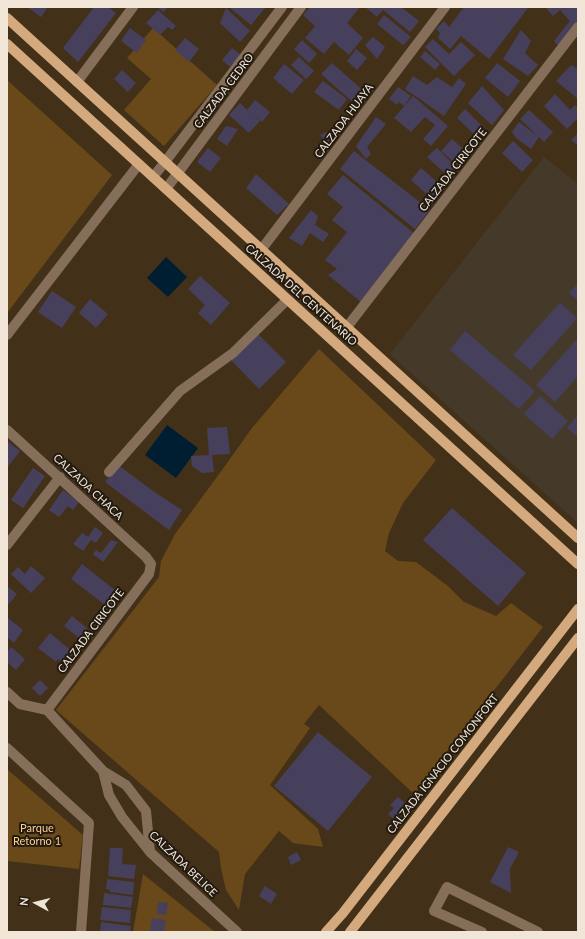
<!DOCTYPE html>
<html>
<head>
<meta charset="utf-8">
<style>
  body { margin:0 }
  #map { position:relative; width:585px; height:939px; overflow:hidden; background:#423118; font-family:Lato,sans-serif }
  canvas { display:block }
  .frame { position:absolute; inset:0; border:8px solid #f0e5d6; pointer-events:none }
  .north { position:absolute; left:16px; top:883px; width:40px; height:40px; -webkit-text-stroke:3px #221a10; paint-order:stroke; rotate:277deg; font-size:11px; font-weight:700; line-height:16px; text-align:center; color:#f0e5d6 }
  .north::after { content:''; display:block; margin:auto; width:14px; height:18px; background:#f0e5d6; clip-path:polygon(50% 0,100% 100%,50% 72%,0 100%) }
</style>
</head>
<body>
<div id="map">
<canvas width="585" height="939"></canvas>
<div class="frame"></div>
<div class="north">N</div>
</div>
<script>
const g = document.querySelector('canvas').getContext('2d');
g.lineJoin = 'round';
function fill(path, color) { g.fillStyle = color; g.fill(path, 'evenodd'); }
const poly = rows => new Path2D(rows.map(r => 'M' + r).join(''));
function trace(path, color, width, dash) { g.strokeStyle = color; g.lineWidth = width; g.lineCap = dash ? 'butt' : 'round'; g.setLineDash(dash || []); g.stroke(path); }
function write(font, color, halo, rows, align = 'center') {
  g.font = font + ' Lato,sans-serif'; g.lineWidth = 4; g.setLineDash([]); g.textBaseline = 'middle'; g.strokeStyle = halo; g.fillStyle = color; for (const [text, x, y, turn = 0] of rows) {
    g.save(); g.translate(x, y); g.rotate((+turn || 0) * Math.PI / 180); g.textAlign = isNaN(turn) ? turn : align; if (halo) g.strokeText(text, 0, 0); g.fillText(text, 0, 0); g.restore();
  }
}
fill(poly([
  [544,157,578,184,578,523,390,354]
]), '#453a2a');
fill(poly([
  [153,28,217,85,164,146,124,110,151,79,127,58],
  [7,80,112,175,7,313],
  [319,349,436,460,403,503,389,533,385,551,398,561,416,562,448,586,464,602,496,616,511,603,543,627,414,794,319,705,304,724,310,728,270,785,318,829,323,847,293,843,279,831,245,874,239,910,226,890,221,868,219,852,56,710,159,577,161,561,175,534,222,470,252,428],
  [8,770,83,835,79,869,7,861,7,778],
  [143,874,215,932,133,932]
]), '#694919');
fill(poly([
  [166,257,187,277,168,297,147,278],
  [167,425,198,448,176,478,145,455]
]), '#001e31');
fill(poly([
  [27,7,48,7,41,17],
  [94,7,108,7,116,13,78,62,63,48],
  [157,7,168,7,164,12],
  [229,7,264,7,265,8,251,25],
  [310,7,360,7,347,23,363,38,349,55,334,42,324,54,305,38,315,26,303,15],
  [365,7,401,7,419,21,410,32,383,10,377,17],
  [464,7,527,7,528,8,489,59,461,36,450,49,438,38,440,33,436,29,444,21,449,27],
  [545,7,578,7,578,20,559,47,554,41,570,21,560,10,553,16],
  [226,8,250,31,240,42,220,23],
  [158,10,176,26,172,30,168,27,160,35,146,23],
  [384,15,411,37,403,45,377,24],
  [130,28,146,40,137,53,121,41],
  [521,30,531,41,525,53,538,65,528,76,503,59],
  [373,37,385,47,377,59,365,45],
  [185,38,199,49,189,62,175,50],
  [433,39,449,54,461,42,475,55,454,76,425,47],
  [302,40,317,54,309,63,294,49],
  [232,48,241,55,230,67,222,60],
  [356,49,367,58,357,70,347,61],
  [425,51,440,64,435,70,420,57],
  [299,57,314,71,306,79,291,65],
  [332,63,366,93,356,105,321,74],
  [497,63,520,81,508,97,485,78],
  [284,64,304,80,292,94,273,78],
  [571,65,578,69,578,99,556,81],
  [122,70,136,83,128,92,114,79],
  [413,76,427,85,437,77,452,87,459,78,466,84,444,116,405,89],
  [323,81,347,99,339,110,314,92],
  [482,86,504,110,492,125,468,103],
  [398,87,411,96,404,106,399,102,397,105,389,99],
  [555,94,570,110,575,105,578,108,578,118,567,129,544,106],
  [413,96,448,126,431,146,423,139,435,125,425,117,411,132,394,118],
  [255,100,270,112,262,122,251,113,260,121,249,133,229,115,240,103,247,110],
  [465,109,483,127,475,135,457,118],
  [529,110,553,132,544,142,520,119],
  [376,117,386,124,367,147,371,154,366,159,356,146],
  [519,122,539,137,531,149,516,138,512,132],
  [226,126,238,129,227,146,217,139],
  [326,132,336,140,329,150,318,145,324,140,320,135],
  [578,133,578,145,571,140],
  [452,139,468,153,457,165,441,151],
  [513,141,533,160,522,172,502,153],
  [208,148,221,158,210,172,197,162],
  [437,148,457,168,449,177,427,157],
  [354,151,430,210,415,229,340,169],
  [421,168,443,187,432,199,411,180],
  [256,174,289,204,277,215,246,188],
  [343,175,415,234,361,302,328,275,337,269,325,260,347,232,332,220,343,207,327,194],
  [311,210,318,216,315,225,329,234,323,242,310,233,302,246,289,238],
  [200,276,230,303,211,325,198,313,205,305,188,289],
  [578,283,578,301,569,293],
  [52,291,76,307,62,328,38,312],
  [90,299,108,314,96,328,79,313],
  [560,303,577,318,531,370,513,355],
  [465,331,535,391,519,409,450,350],
  [257,333,286,362,259,389,231,360],
  [578,338,578,376,555,402,536,385],
  [540,396,568,421,552,439,524,414],
  [578,415,578,437,567,428],
  [227,427,230,454,212,455,214,472,202,473,192,466,191,456,209,455,207,428],
  [7,441,20,451,7,468],
  [118,465,153,491,182,510,169,530,105,482],
  [33,468,45,476,23,508,11,500],
  [63,490,79,502,73,510,68,506,59,517,49,510],
  [452,508,526,573,498,606,423,540],
  [95,527,103,533,96,543,91,540,83,551,73,544,82,533,88,537],
  [111,540,118,542,103,562,93,554,96,550,101,553],
  [82,564,120,594,109,608,71,579],
  [31,566,45,578,31,593,11,574,18,567,25,574],
  [7,586,17,594,7,606],
  [72,616,87,628,79,638,64,626],
  [7,617,23,630,14,643,7,637],
  [50,633,74,653,64,664,58,659,56,662,38,648],
  [11,647,25,659,16,670,7,662,7,652],
  [40,680,48,688,40,696,32,688],
  [318,732,372,777,328,831,274,786],
  [398,797,407,805,394,819,388,814,394,808,390,805],
  [508,847,519,852,510,869,511,893,490,882],
  [110,848,123,848,122,864,136,865,134,879,108,876],
  [297,852,301,860,291,865,288,857],
  [107,879,134,882,133,895,110,892,110,890,106,889],
  [265,886,277,894,271,904,259,896],
  [104,893,133,897,131,908,103,905],
  [158,902,168,903,166,915,157,914],
  [102,907,131,910,130,923,100,920],
  [152,918,166,920,164,932,150,932],
  [101,922,131,926,130,932,100,932]
]), '#46405c');
trace(poly([
  [77,82,133,7],
  [153,177,165,162,282,7],
  [166,189,301,7],
  [261,250,445,7],
  [347,327,578,27],
  [7,335,139,164],
  [7,430,146,557,151,564,149,574,47,710],
  [109,472,180,391,233,353,287,300],
  [7,545,60,477],
  [7,692,20,704,47,710,103,771,109,795,122,817,150,852,237,932],
  [7,748,89,823,81,932],
  [103,771,126,785,146,811,150,852],
  [482,932,434,911,447,887,538,932]
]), '#856f5b', 10);
trace(poly([
  [7,18,578,538],
  [7,44,578,564],
  [326,932,343,913,578,609],
  [350,932,578,638]
]), '#d4a97e', 10);
write('11px', '#f0e5d6', '#221a10', [
  ["CALZADA CEDRO",224,91,-53],
  ["CALZADA HUAYA",344,121,-53],
  ["CALZADA CIRICOTE",453,170,-52],
  ["CALZADA DEL CENTENARIO",301,295,42],
  ["CALZADA CHACA",88,487,43],
  ["CALZADA CIRICOTE",91,631,-53],
  ["CALZADA IGNACIO COMONFORT",443,764,-52],
  ["CALZADA BELICE",183,864,44]
]);
write('11px', '#fdce8f', '#221a10', [
  ["Parque",37,828],
  ["Retorno 1",37,841]
]);
</script>
</body>
</html>
